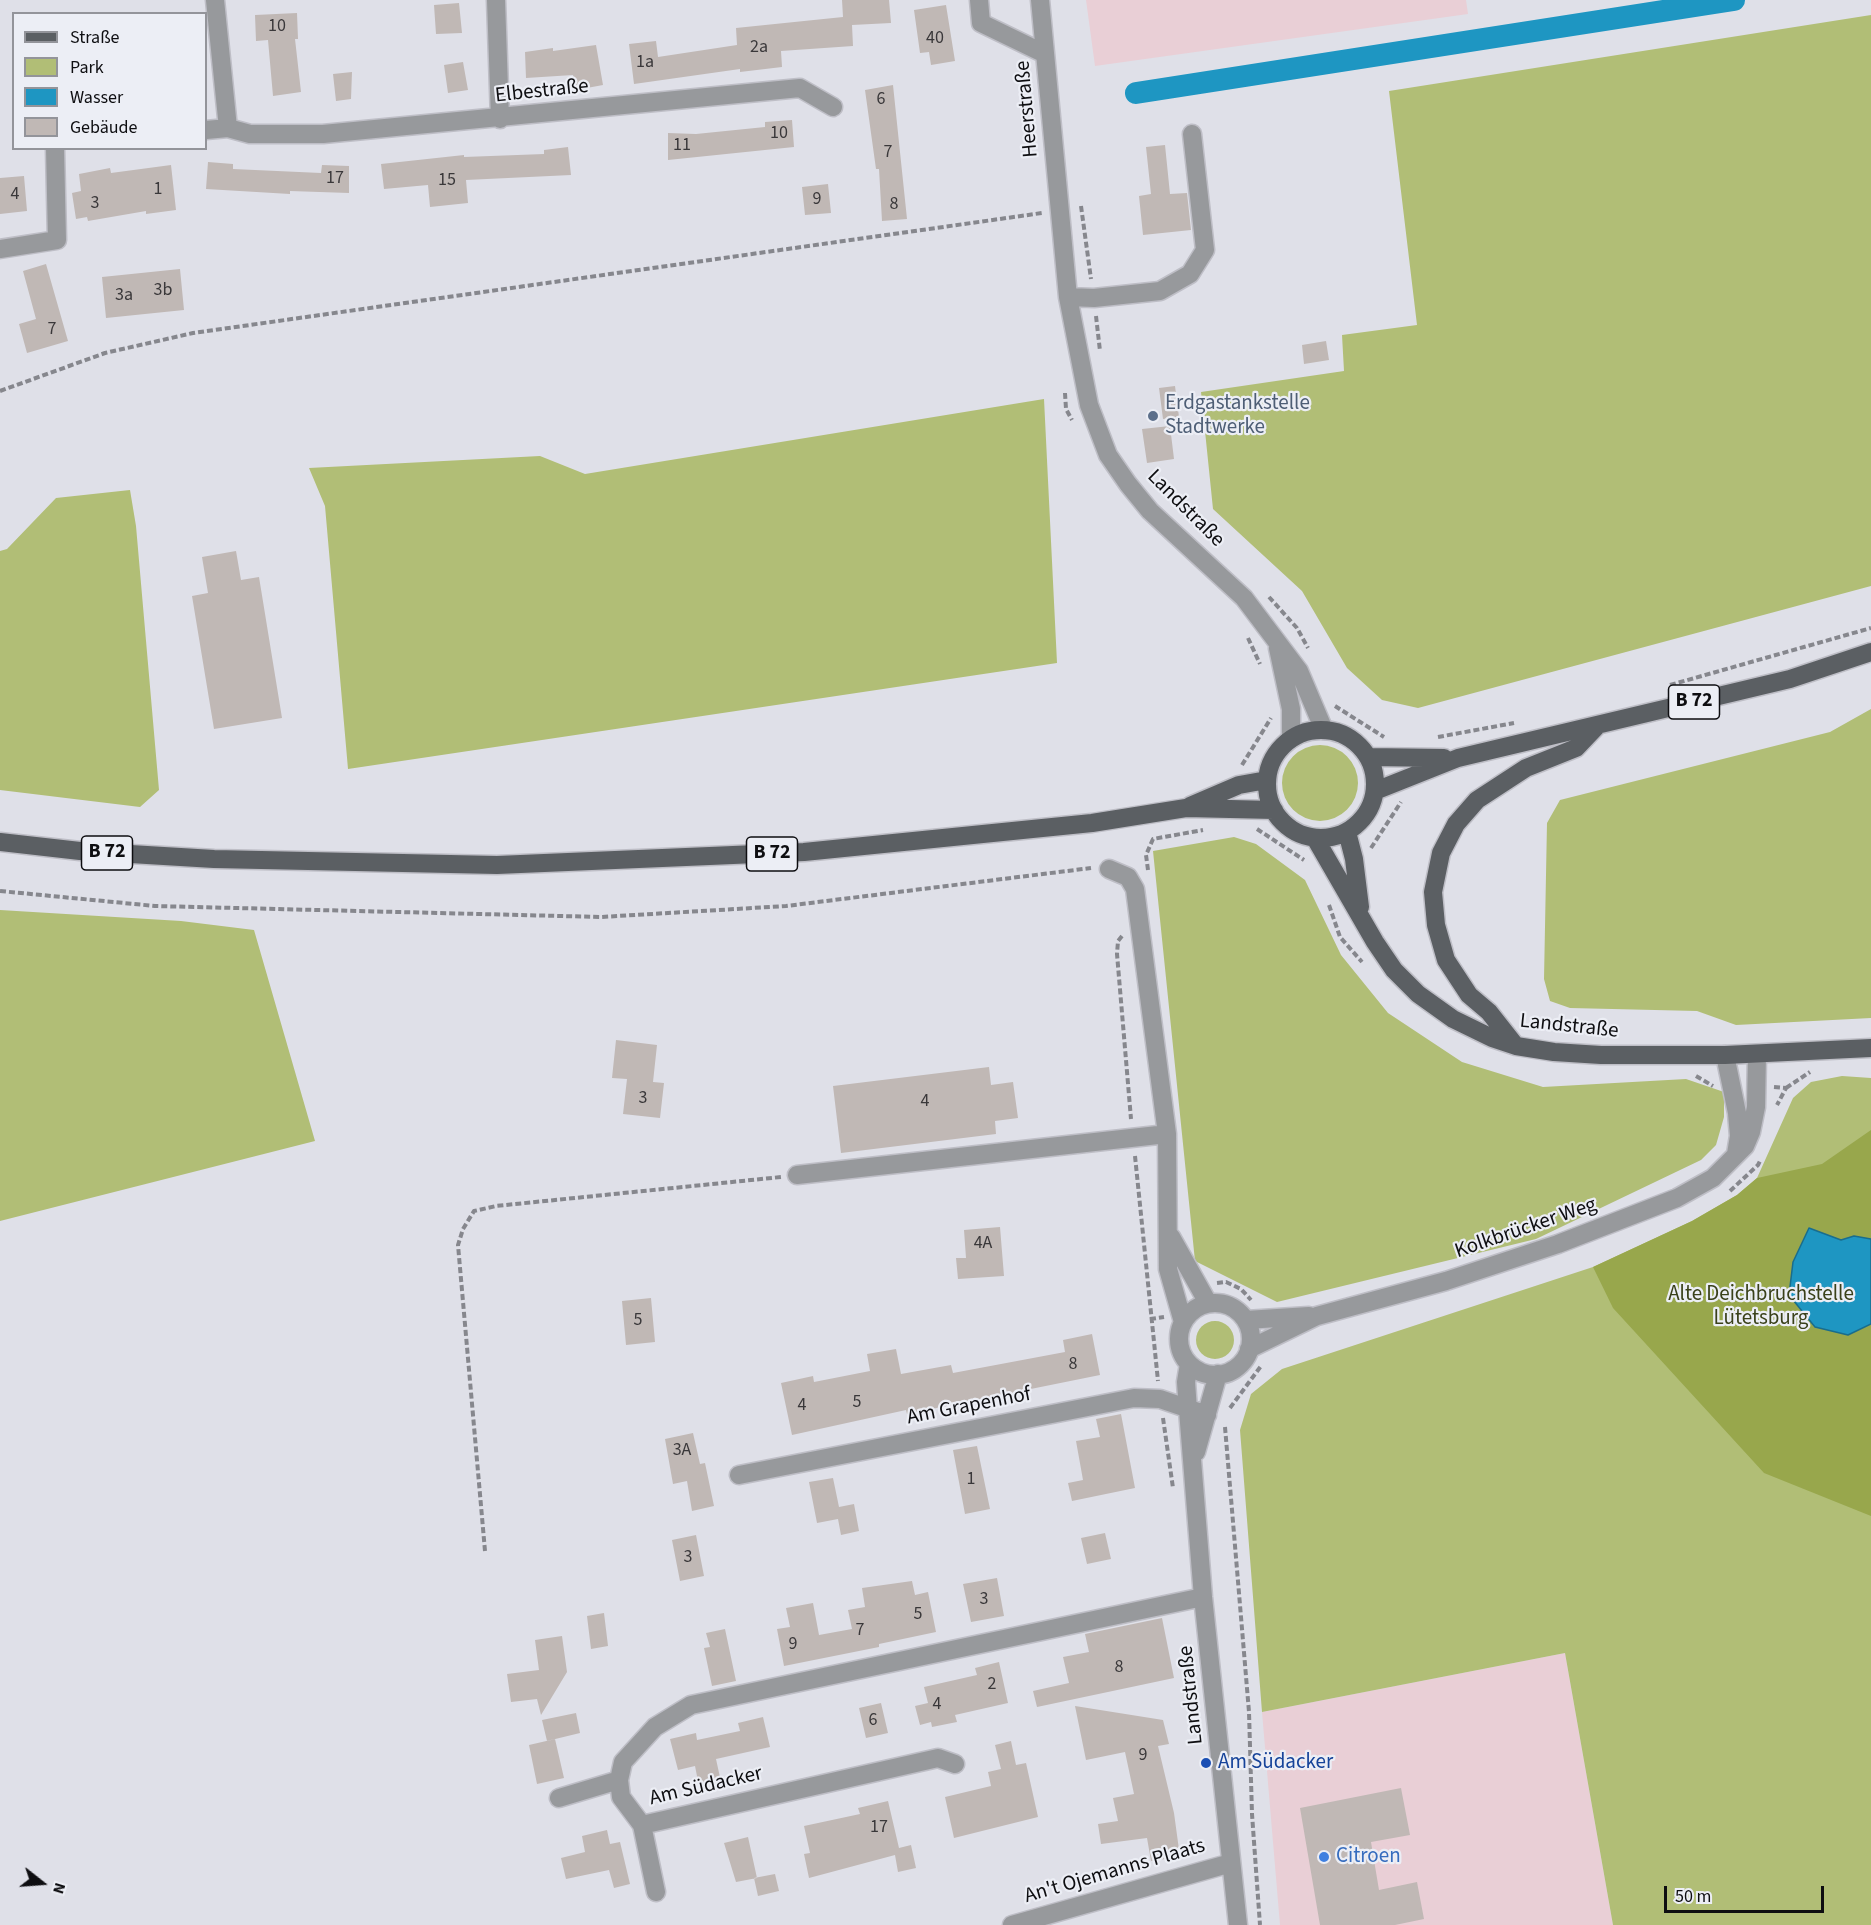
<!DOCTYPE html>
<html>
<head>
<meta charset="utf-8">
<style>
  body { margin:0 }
  #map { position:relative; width:1871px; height:1925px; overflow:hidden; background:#dfe0e8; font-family:"Source Sans 3",sans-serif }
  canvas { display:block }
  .legend { position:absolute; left:12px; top:12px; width:195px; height:138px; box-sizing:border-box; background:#eceef5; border:2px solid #93949a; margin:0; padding:8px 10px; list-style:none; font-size:18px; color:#0e0e11 }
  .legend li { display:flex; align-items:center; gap:12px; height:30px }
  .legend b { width:30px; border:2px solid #93949a }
  .north { position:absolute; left:12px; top:1853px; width:60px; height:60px; -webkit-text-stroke:4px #eceef5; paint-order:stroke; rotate:107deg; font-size:16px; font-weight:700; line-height:24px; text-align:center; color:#0e0e11 }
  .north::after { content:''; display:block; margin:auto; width:21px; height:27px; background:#0e0e11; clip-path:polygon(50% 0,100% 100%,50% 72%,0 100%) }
  .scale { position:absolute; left:1664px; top:1886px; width:160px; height:27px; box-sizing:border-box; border:3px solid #0e0e11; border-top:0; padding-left:8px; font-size:18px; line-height:21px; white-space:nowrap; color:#0e0e11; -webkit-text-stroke:4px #eceef5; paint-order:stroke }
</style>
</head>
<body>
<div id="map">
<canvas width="1871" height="1925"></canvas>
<ul class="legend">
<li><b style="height:8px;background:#5b5f63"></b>Straße</li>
<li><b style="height:16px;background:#b1be76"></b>Park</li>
<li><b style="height:16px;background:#1e96c2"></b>Wasser</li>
<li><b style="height:16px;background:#c0b8b5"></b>Gebäude</li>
</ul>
<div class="north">N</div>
<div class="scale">50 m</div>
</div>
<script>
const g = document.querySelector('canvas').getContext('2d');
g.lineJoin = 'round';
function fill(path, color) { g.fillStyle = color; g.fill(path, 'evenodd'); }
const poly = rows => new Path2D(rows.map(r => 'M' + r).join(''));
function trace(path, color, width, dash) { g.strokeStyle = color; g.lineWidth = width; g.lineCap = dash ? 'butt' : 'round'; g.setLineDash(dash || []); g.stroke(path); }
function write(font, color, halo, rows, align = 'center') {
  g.font = font + ' "Source Sans 3",sans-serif'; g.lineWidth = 4.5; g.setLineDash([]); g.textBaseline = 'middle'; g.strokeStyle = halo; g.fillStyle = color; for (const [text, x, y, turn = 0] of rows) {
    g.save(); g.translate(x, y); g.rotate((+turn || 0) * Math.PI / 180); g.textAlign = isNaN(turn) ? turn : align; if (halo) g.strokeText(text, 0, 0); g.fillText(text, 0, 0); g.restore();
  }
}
fill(poly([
  [1086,0,1466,0,1468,14,1095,66],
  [1565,1653,1613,1925,1280,1925,1262,1712]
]), '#e9cfd6');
fill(poly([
  [1871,15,1871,586,1418,708,1382,700,1347,668,1302,591,1213,509,1201,392,1344,371,1342,335,1417,325,1389,91],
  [1044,399,1057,663,348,769,325,506,309,468,540,456,585,474],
  [130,490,136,526,159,790,140,807,0,790,0,551,7,549,56,498],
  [1871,709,1871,1018,1736,1025,1697,1011,1570,1008,1550,1001,1544,979,1547,823,1560,800,1830,732],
  '1282 783a38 38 0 1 1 76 0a38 38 0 1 1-76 0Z',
  [1234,837,1256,844,1305,880,1341,955,1388,1013,1462,1062,1543,1087,1686,1079,1724,1092,1724,1117,1716,1145,1701,1160,1536,1239,1277,1302,1195,1261,1153,851],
  [0,910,181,921,254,930,315,1141,0,1221],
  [1842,1076,1871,1078,1871,1925,1613,1925,1565,1653,1262,1712,1240,1430,1251,1394,1282,1369,1593,1267,1692,1221,1737,1195,1757,1178,1793,1098,1811,1082],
  '1196 1340a19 19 0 1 1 38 0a19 19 0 1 1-38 0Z'
]), '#b1be76');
fill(poly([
  [1871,1130,1871,1239,1854,1236,1841,1240,1848,1335,1871,1324,1871,1516,1764,1473,1613,1308,1593,1267,1692,1221,1737,1195,1757,1178,1822,1164]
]), '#98a74c');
const water = poly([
  [1809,1228,1841,1240,1854,1236,1871,1239,1871,1324,1848,1335,1815,1327,1789,1295,1793,1262,1809,1228]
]);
fill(water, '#1e96c2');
trace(water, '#196d8d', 1.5);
trace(poly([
  [1136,93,1734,0]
]), '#1e96c2', 22);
fill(poly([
  [842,0,889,0,891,23,852,25,853,46,781,51,782,67,740,72,740,69,634,84,629,44,656,41,658,57,737,45,736,28,843,17],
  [459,3,462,33,436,34,434,5],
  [946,5,955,61,931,65,929,52,920,53,914,10],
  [297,13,298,39,295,39,301,92,273,96,268,40,256,41,255,15],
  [596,45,603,85,576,90,573,75,526,78,525,52,553,48,553,51],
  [463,62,468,90,448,93,444,65],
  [352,72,351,99,336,101,333,74],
  [893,85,907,219,882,221,879,169,876,169,865,90],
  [792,120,794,147,668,160,668,133,696,134,765,127,765,122],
  [1165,145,1170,194,1187,193,1191,230,1143,235,1139,196,1151,194,1146,147],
  [568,147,571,175,466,180,468,203,430,207,428,185,384,189,381,164,464,155,464,157,544,154,544,150],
  [208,162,233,164,233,169,321,173,322,165,349,166,349,193,290,191,290,194,206,189],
  [171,165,176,210,146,214,146,211,88,221,87,217,76,219,72,193,81,191,79,174,110,168,111,173],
  [24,176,27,211,0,214,0,178],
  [828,184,831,213,805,215,802,187],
  [46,264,68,341,27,353,19,324,36,319,23,271],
  [180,269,184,310,106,318,102,277],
  [1326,341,1329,360,1304,364,1302,345],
  [1175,386,1179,417,1163,419,1159,388],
  [1170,426,1174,459,1147,463,1142,429],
  [236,551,241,580,259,577,282,718,214,729,192,596,208,593,202,557],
  [616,1040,657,1045,653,1082,664,1083,660,1118,623,1114,627,1079,612,1078],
  [989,1067,991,1085,1013,1082,1018,1118,995,1121,996,1134,841,1153,833,1086],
  [1000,1227,1004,1276,958,1279,956,1258,966,1258,964,1230],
  [651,1298,655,1342,626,1345,622,1301],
  [1092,1334,1100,1375,907,1414,906,1410,792,1435,781,1383,813,1376,814,1382,870,1371,867,1354,896,1349,901,1374,951,1365,953,1373,1065,1352,1063,1340],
  [1121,1414,1135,1488,1072,1501,1068,1483,1083,1480,1076,1441,1100,1437,1096,1419],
  [693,1433,700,1464,705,1463,714,1506,692,1511,687,1481,673,1484,665,1439],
  [977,1446,990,1509,965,1514,953,1450],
  [833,1478,839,1507,854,1504,859,1531,841,1535,838,1519,817,1523,809,1482],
  [1105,1533,1111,1559,1087,1564,1081,1538],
  [696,1535,704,1576,680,1581,672,1540],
  [997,1578,1004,1616,971,1622,963,1584],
  [912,1581,915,1595,928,1592,936,1632,879,1644,879,1647,784,1666,777,1629,790,1627,786,1608,813,1603,819,1635,852,1629,848,1610,865,1607,862,1588],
  [604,1613,608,1646,591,1649,587,1616],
  [1162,1618,1174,1678,1037,1707,1033,1691,1069,1683,1063,1657,1089,1652,1085,1634],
  [725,1629,736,1681,712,1686,704,1648,710,1647,706,1633],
  [562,1636,567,1672,541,1715,537,1699,511,1702,507,1674,539,1670,535,1640],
  [999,1662,1008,1703,955,1715,957,1722,932,1727,931,1722,920,1725,915,1706,928,1703,924,1687,977,1675,975,1668],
  [881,1703,888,1733,866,1738,859,1708],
  [1075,1706,1163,1720,1169,1744,1158,1746,1174,1813,1180,1857,1151,1861,1147,1838,1101,1844,1098,1824,1118,1821,1113,1798,1134,1794,1125,1752,1086,1760],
  [576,1713,580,1733,547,1741,542,1720],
  [763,1717,770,1747,716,1759,721,1782,699,1786,695,1766,678,1770,670,1739,696,1733,697,1740,740,1731,738,1723],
  [555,1739,564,1778,537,1784,529,1745],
  [1011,1741,1016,1765,1026,1763,1038,1817,954,1838,945,1797,991,1786,988,1772,1001,1769,995,1745],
  [1401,1788,1410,1835,1371,1842,1379,1890,1417,1882,1424,1919,1395,1925,1320,1925,1300,1808],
  [888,1801,899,1848,911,1845,916,1868,898,1872,895,1855,809,1878,804,1854,810,1853,804,1826,860,1814,858,1808],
  [607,1830,610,1844,620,1842,630,1884,614,1888,609,1870,566,1879,561,1858,585,1852,582,1836],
  [748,1837,757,1878,736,1882,724,1843],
  [775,1874,779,1891,758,1896,754,1878]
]), '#c0b8b5');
const minor = poly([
  [215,0,228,128,250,134,323,134,800,88,833,107],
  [496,0,500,119],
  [979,0,981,23,1045,54],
  [1040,0,1068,297,1089,405,1108,455,1128,484,1150,511,1244,598,1299,671,1324,730],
  [206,130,228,128],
  [0,249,57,240,55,148],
  [1068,297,1094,298,1160,291,1190,274,1205,250,1192,134],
  [1278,648,1291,709,1291,739],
  [1109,869,1128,877,1135,889,1167,1134,1168,1269,1183,1322],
  [1725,1055,1737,1113,1739,1136,1736,1154],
  [797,1175,1167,1134],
  [1171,1237,1208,1303],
  '1179 1339a36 36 0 1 1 72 0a36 36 0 1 1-72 0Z',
  [1246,1320,1309,1316],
  [1249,1349,1317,1316,1446,1281,1558,1244,1677,1198,1713,1178,1745,1146,1751,1132,1756,1107,1757,1054],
  [1189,1364,1186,1382,1188,1410,1203,1597,1238,1925],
  [1196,1452,1218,1374],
  [739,1475,1134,1398,1160,1399,1207,1415],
  [955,1764,938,1758,642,1825,621,1797,619,1780,623,1762,655,1727,691,1705,1203,1597],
  [559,1798,619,1780],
  [642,1825,656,1892],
  [1012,1925,1231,1863]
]);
const major = poly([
  '1267 784a54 54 0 1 1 108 0a54 54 0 1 1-108 0Z',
  [1368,757,1444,758],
  [1375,791,1458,758,1790,679,1871,652],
  [1190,806,1239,785,1267,780],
  [1347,832,1354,859,1360,907],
  [1315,838,1375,942,1394,970,1418,994,1453,1019,1492,1038,1516,1046,1554,1052,1601,1055,1725,1055,1871,1048],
  [0,842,80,851,214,859,497,865,804,852,1092,823,1186,808,1274,810],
  [1515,1045,1489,1012,1469,995,1446,960,1436,925,1433,892,1441,853,1456,824,1477,800,1526,768,1576,748,1596,727]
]);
trace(minor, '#bebec6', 21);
trace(major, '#bebec6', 21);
trace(poly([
  [1081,206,1091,279],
  [1096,316,1100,351],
  [0,391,105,353,193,333,1042,213],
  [1065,393,1066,409,1072,420],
  [1269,597,1297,628,1308,648],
  [1248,638,1260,664],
  [1670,685,1871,628],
  [1335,706,1384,737],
  [1438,737,1514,723],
  [1242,765,1271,718],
  [1257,829,1304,860],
  [1371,848,1401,802],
  [1148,870,1146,855,1153,839,1203,830],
  [0,891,155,906,601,917,786,906,1091,868],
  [1329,905,1340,937,1362,962],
  [1122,936,1118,941,1117,954,1131,1119],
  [1696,1076,1713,1086],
  [1774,1087,1786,1088,1777,1105],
  [1786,1088,1810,1072],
  [1135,1156,1158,1381],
  [1730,1191,1758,1165,1760,1161],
  [1217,1283,1226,1282,1241,1289,1251,1300],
  [1150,1319,1164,1317],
  [1230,1408,1261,1366],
  [1163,1418,1173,1488],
  [1225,1427,1249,1712,1252,1814,1260,1925],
  [485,1551,458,1245,463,1229,474,1211,496,1206,781,1177]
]), '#86878d', 4, [6, 3]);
trace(minor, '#97999c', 18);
trace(major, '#5b5f63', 18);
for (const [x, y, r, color] of [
  [1153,416,6,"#5c6f8a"],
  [1206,1763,6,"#1a4fb4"],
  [1324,1857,6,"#3f7fe0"]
]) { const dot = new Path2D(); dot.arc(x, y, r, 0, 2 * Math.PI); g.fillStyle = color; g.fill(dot); trace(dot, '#eceef5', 2); }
write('18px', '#3a383a', null, [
  ["10",277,27],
  ["40",935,39],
  ["2a",759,48],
  ["1a",645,63],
  ["6",881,100],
  ["10",779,134],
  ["11",682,146],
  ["7",888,153],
  ["17",335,179],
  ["15",447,181],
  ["1",158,190],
  ["4",15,195],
  ["9",817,200],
  ["3",95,204],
  ["8",894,205],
  ["3b",163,291],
  ["3a",124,296],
  ["7",52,330],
  ["3",643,1099],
  ["4",925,1102],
  ["4A",983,1244],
  ["5",638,1321],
  ["8",1073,1365],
  ["5",857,1403],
  ["4",802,1406],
  ["3A",682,1451],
  ["1",971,1480],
  ["3",688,1558],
  ["3",984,1600],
  ["5",918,1615],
  ["7",860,1631],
  ["9",793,1645],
  ["8",1119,1668],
  ["2",992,1685],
  ["4",937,1705],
  ["6",873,1721],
  ["9",1143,1756],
  ["17",879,1828]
]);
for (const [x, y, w] of [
  [1694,702,51],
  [107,853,51],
  [772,854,51]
]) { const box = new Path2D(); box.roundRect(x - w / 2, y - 17, w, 34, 4.5); g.fillStyle = '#eceef5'; g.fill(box); trace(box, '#0e0e11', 1.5); }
write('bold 20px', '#0e0e11', null, [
  ["B 72",1694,702],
  ["B 72",107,853],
  ["B 72",772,854]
]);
write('21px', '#0e0e11', '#eceef5', [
  ["Elbestraße",542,92,-6],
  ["Heerstraße",1028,109,-95],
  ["Landstraße",1185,509,45],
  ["Landstraße",1569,1027,6],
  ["Kolkbrücker Weg",1526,1229,-19],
  ["Am Grapenhof",969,1407,-11],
  ["Landstraße",1192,1695,-96],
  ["Am Südacker",706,1787,-13],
  ["An't Ojemanns Plaats",1115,1872,-16]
]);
write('21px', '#4e5e75', '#eceef5', [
  ["Erdgastankstelle",1165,404],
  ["Stadtwerke",1165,428]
], 'left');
write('21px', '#3a411a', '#eceef5', [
  ["Alte Deichbruchstelle",1761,1295],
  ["Lütetsburg",1761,1319]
]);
write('21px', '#164399', '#eceef5', [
  ["Am Südacker",1218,1763]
], 'left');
write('21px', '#366cbe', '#eceef5', [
  ["Citroen",1336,1857]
], 'left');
</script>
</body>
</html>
